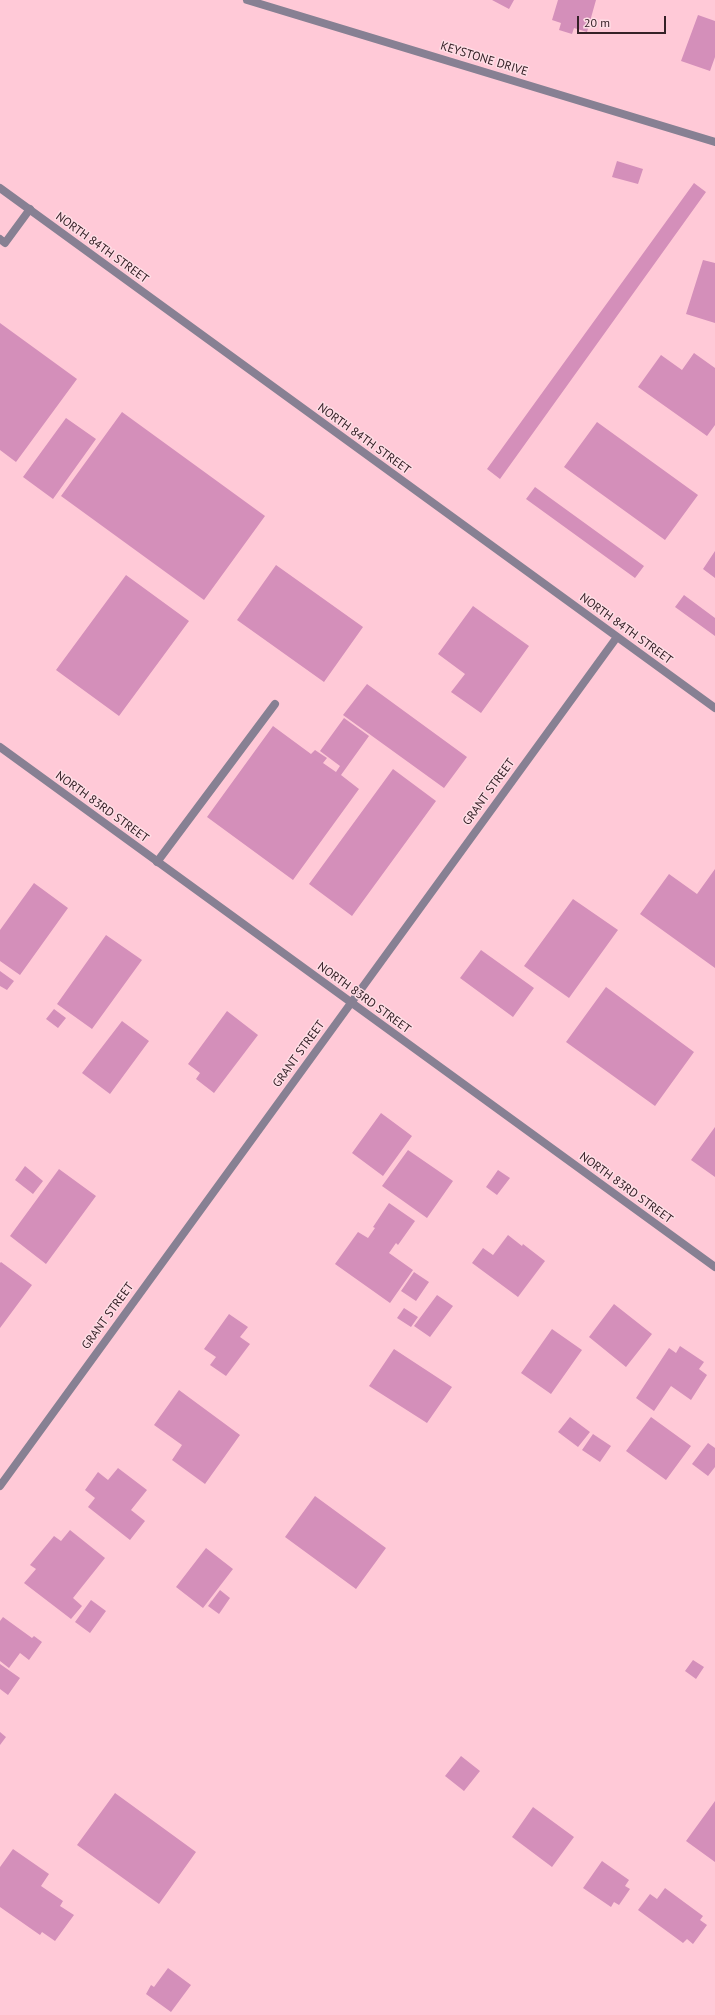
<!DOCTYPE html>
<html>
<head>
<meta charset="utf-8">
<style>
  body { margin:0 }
  #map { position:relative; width:715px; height:2015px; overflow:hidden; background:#ffc9d7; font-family:"PT Sans",sans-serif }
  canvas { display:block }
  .scale { position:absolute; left:577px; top:16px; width:89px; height:18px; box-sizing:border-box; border:2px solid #352127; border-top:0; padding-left:5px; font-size:12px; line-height:14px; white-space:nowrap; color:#352127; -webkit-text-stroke:3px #fedde5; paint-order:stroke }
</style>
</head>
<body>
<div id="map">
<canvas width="715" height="2015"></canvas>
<div class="scale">20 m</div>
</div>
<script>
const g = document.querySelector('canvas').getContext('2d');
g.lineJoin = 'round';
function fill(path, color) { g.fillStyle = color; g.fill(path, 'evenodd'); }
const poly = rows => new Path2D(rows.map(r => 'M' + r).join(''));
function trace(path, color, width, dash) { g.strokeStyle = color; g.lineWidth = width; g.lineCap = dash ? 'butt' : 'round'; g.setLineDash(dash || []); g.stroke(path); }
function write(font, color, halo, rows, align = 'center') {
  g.font = font + ' "PT Sans",sans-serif'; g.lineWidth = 3; g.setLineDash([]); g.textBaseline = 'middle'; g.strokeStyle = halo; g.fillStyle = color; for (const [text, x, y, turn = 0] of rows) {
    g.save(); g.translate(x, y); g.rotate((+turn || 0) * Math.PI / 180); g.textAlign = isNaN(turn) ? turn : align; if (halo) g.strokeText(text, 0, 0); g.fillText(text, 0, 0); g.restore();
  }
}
fill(poly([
  [492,0,514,0,509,9],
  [558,0,596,0,587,32,574,28,572,34,559,30,561,23,552,20],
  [698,15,715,21,715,57,710,71,681,61],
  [617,161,643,169,638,184,612,177],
  [694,183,706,192,500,479,487,469],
  [703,260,715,263,715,323,686,314],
  [0,323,77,379,16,462,0,450],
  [694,353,715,368,715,425,707,436,638,387,661,355,682,370],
  [122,412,265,516,204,600,61,496],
  [66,418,96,439,53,499,23,477],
  [597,422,698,495,665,540,564,467],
  [535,487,644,566,635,578,526,499],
  [715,551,715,578,703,569],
  [276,565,363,627,324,682,237,620],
  [126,575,189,621,119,716,56,670],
  [684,595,715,618,715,636,675,607],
  [473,606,529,646,481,713,451,692,465,674,438,654],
  [367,684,467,757,444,788,343,715],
  [344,718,369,736,341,775,359,789,293,880,207,817,273,726,311,754,315,750,327,758,323,763,336,772,340,766,320,751],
  [393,769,436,801,352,916,309,884],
  [715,869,715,968,640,914,669,874,697,894],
  [34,883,68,908,20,975,0,961,0,930],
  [573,899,618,930,569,998,524,966],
  [106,935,142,960,92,1029,57,1004],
  [481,950,534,988,513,1017,460,978],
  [0,971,14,981,7,990,0,986],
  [606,987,694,1052,655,1106,566,1042],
  [54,1009,66,1018,58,1028,46,1019],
  [227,1011,258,1035,214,1093,196,1079,200,1073,188,1064],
  [122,1021,149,1041,110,1094,82,1073],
  [381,1113,412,1136,383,1176,352,1153],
  [715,1127,715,1177,691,1160],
  [408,1150,453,1181,427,1218,382,1186],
  [25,1166,43,1181,33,1194,15,1180],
  [59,1169,96,1196,46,1264,10,1236],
  [498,1170,510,1178,497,1195,486,1187],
  [389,1203,415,1221,398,1245,396,1243,389,1253,413,1270,390,1303,335,1264,358,1232,368,1238,375,1228,373,1227],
  [508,1235,522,1246,523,1244,545,1261,518,1297,472,1263,483,1248,493,1255],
  [1,1262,32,1285,0,1328,0,1263],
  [414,1272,429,1282,416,1301,401,1291],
  [437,1295,453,1306,430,1337,414,1326],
  [614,1304,652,1334,626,1367,589,1337],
  [404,1308,418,1317,411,1327,397,1318],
  [229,1314,248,1327,240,1337,250,1344,226,1376,210,1365,216,1357,204,1349],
  [552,1329,582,1350,551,1394,521,1373],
  [680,1346,704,1362,699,1369,707,1375,691,1400,671,1386,654,1411,636,1398,669,1348,676,1353],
  [394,1349,452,1387,427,1423,369,1386],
  [179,1390,240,1435,205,1484,172,1460,182,1445,154,1425],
  [570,1417,590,1432,578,1447,558,1432],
  [651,1417,691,1446,666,1480,626,1451],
  [593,1434,611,1446,600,1462,582,1450],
  [708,1443,715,1448,715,1467,708,1476,692,1464],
  [118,1468,147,1490,131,1510,145,1521,130,1540,88,1507,95,1498,85,1490,98,1472,108,1480],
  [315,1496,386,1548,356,1589,285,1537],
  [70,1530,105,1558,73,1598,82,1606,71,1619,24,1583,36,1569,30,1565,54,1536,61,1541],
  [206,1548,233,1569,203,1608,176,1587],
  [220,1590,230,1598,219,1614,208,1606],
  [91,1600,106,1611,90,1633,75,1622],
  [3,1617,32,1638,34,1636,42,1642,29,1660,20,1653,9,1668,0,1661,0,1621],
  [693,1660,704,1667,696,1679,685,1671],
  [0,1664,20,1678,8,1695,0,1689],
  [0,1732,6,1737,0,1745],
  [461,1756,480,1771,464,1791,445,1776],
  [115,1793,196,1852,159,1904,77,1845],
  [715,1801,715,1862,686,1841],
  [533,1807,574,1837,552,1867,512,1837],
  [13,1849,49,1874,41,1886,63,1901,60,1906,74,1915,55,1941,42,1932,40,1935,0,1907,0,1867],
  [602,1861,629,1880,625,1886,630,1889,619,1905,614,1902,611,1907,583,1888],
  [665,1888,703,1916,700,1920,707,1925,693,1944,687,1939,683,1943,638,1910,650,1894,657,1899],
  [168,1968,191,1985,171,2012,146,1994,151,1985,154,1987]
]), '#d48fba');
trace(poly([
  [0,239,5,243,30,209],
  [157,862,275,704]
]), '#878093', 8);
trace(poly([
  [247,0,715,142],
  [0,188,715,708],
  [0,747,715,1267],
  [0,1486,617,637]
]), '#878093', 8);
write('12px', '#352127', '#fedde5', [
  ["KEYSTONE DRIVE",484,59,17],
  ["NORTH 84TH STREET",102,248,36],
  ["NORTH 84TH STREET",364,439,36],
  ["NORTH 84TH STREET",626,629,36],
  ["GRANT STREET",489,792,-54],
  ["NORTH 83RD STREET",102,807,36],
  ["NORTH 83RD STREET",364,998,36],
  ["GRANT STREET",299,1054,-54],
  ["NORTH 83RD STREET",626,1188,36],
  ["GRANT STREET",108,1316,-54]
]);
</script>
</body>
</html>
